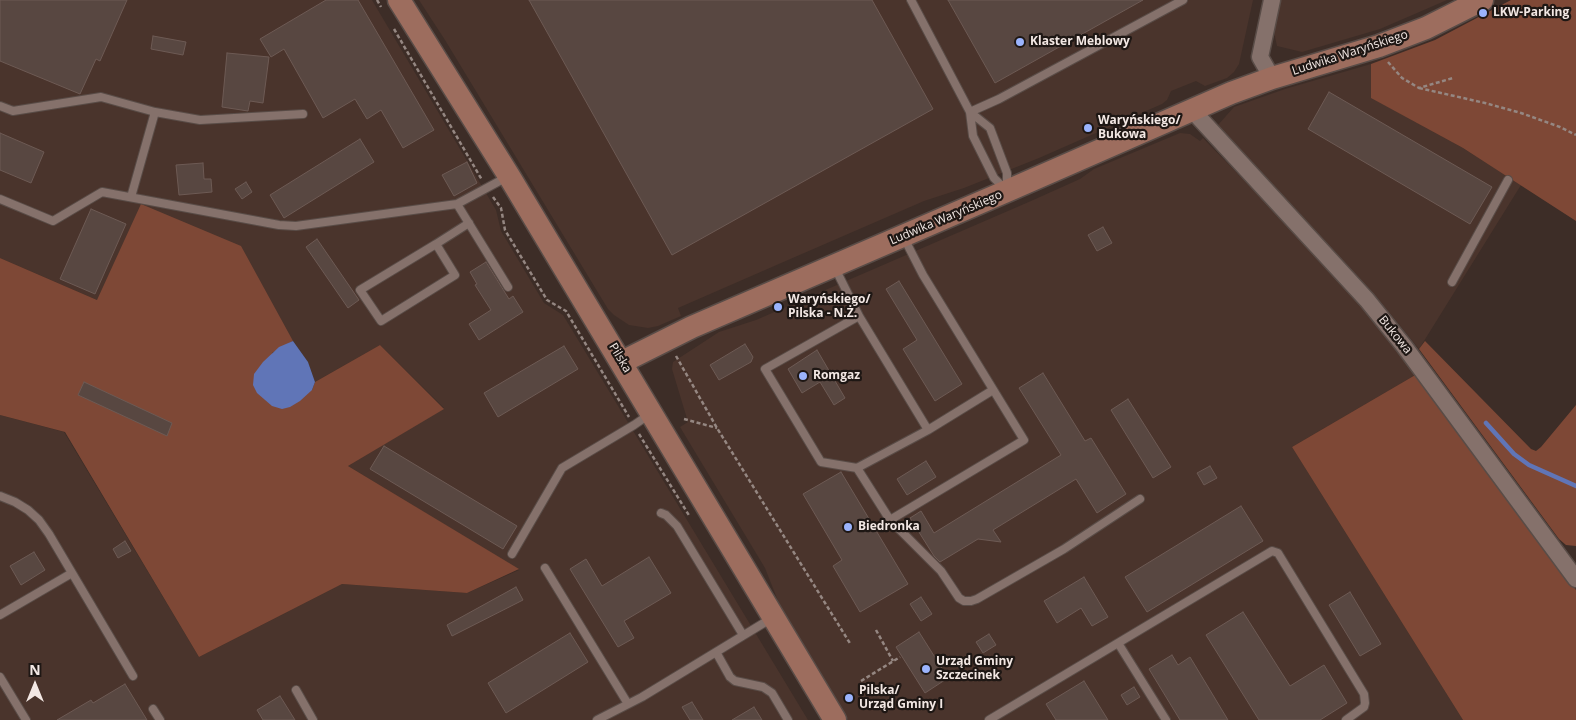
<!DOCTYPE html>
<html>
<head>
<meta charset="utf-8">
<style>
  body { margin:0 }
  #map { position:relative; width:1576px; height:720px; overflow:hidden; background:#3d2d27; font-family:"Open Sans",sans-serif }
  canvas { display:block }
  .north { position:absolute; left:10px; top:660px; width:50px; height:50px; -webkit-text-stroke:4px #1e1714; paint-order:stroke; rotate:0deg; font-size:14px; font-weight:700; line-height:20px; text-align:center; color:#f3e8e4 }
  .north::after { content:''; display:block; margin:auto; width:18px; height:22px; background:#f3e8e4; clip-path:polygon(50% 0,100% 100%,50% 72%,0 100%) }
</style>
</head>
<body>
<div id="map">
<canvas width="1576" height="720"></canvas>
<div class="north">N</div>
</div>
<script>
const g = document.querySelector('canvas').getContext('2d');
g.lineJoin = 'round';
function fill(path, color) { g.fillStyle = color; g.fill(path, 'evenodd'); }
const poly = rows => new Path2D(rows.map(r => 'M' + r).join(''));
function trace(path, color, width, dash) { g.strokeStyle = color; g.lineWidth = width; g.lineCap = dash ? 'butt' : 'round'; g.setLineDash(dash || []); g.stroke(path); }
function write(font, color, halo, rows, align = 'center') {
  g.font = font + ' "Open Sans",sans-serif'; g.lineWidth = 4.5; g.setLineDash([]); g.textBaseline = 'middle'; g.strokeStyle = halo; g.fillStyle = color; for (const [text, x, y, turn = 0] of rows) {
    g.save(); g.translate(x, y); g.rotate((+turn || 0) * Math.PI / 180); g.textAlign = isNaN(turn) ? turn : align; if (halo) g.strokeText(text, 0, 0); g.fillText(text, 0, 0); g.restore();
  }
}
fill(poly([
  [0,0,372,0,496,210,501,231,544,303,563,315,808,720,0,720,0,415,64,432,199,657,342,584,467,593,519,570,348,466,444,408,380,345,315,382,308,362,293,341,97,300,0,258],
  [419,0,1253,0,1239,64,1234,72,1227,78,1205,86,1196,81,1171,91,1167,100,1162,104,1039,158,964,188,924,201,788,260,678,308,681,316,658,326,648,328,629,325,614,315,608,309,445,40],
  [1281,0,1447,0,1380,29,1302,52,1277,46,1274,32],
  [1371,64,1372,98,1463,148,1521,185,1419,349,1374,294,1218,125,1234,107,1285,89],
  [1180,133,1190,134,1200,141,1203,138,1334,273,1362,305,1417,374,1292,447,1463,720,848,720,782,611,765,568,680,427,688,422,672,369,673,362,719,332,756,320,1031,201,1080,179,1094,169]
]), '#4a342c');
fill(poly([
  [1511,0,1576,0,1576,221,1463,148,1371,98,1371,64,1435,40],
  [141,204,241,246,293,341,272,353,312,390,315,382,380,345,444,409,348,466,519,569,467,593,342,584,199,657,65,432,0,415,0,258,97,300],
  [1425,341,1531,449,1536,451,1541,447,1576,405,1576,546,1566,545,1559,539,1419,349],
  [1417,374,1576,590,1576,720,1463,720,1292,447]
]), '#7e4836');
fill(poly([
  [293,341,308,362,315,382,312,390,300,401,290,407,282,409,272,406,257,393,253,385,254,374,263,362,279,347]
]), '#6075b7');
trace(poly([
  [1486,423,1514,454,1529,465,1576,486]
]), '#6075b7', 4.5);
const building = poly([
  [0,0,127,0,100,61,96,59,80,94,0,61,0,0],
  [326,0,358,0,434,130,403,148,381,110,367,119,355,99,323,118,284,49,271,57,260,39,326,0],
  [529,0,872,0,933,109,672,255,529,0],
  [948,0,1143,0,995,83,948,0],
  [153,36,186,42,183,55,151,49,153,36],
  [227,53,269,57,263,103,250,101,248,111,222,107,227,53],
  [1329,92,1492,187,1470,224,1308,129,1329,92],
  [0,133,44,152,31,183,0,170,0,133],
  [360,139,374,162,284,218,270,195,360,139],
  [467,162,477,183,454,196,442,175,467,162],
  [203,163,204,179,211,179,212,192,179,195,176,165,203,163],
  [246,182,252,192,242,199,235,189,246,182],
  [91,209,126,224,95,294,60,279,91,209],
  [1103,227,1112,243,1097,251,1088,235,1103,227],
  [317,239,359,300,348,308,306,247,317,239],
  [486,262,509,299,513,296,523,312,479,340,469,324,491,310,475,285,477,284,470,272,486,262],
  [899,281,962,384,935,401,903,349,917,340,886,289,899,281],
  [745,344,753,357,751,362,719,380,710,365,745,344],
  [564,346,578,369,498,417,484,393,564,346],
  [817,350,845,398,834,405,820,382,802,393,788,369,817,350],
  [1043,373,1085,441,1091,438,1126,494,1097,513,1076,479,993,530,1001,542,978,539,940,562,934,556,910,518,921,511,934,533,1061,455,1019,388,1043,373],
  [84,382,172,423,167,436,78,395,84,382],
  [1128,399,1171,467,1153,478,1111,410,1128,399],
  [384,446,517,526,503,549,370,469,384,446],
  [926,461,936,477,907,495,897,479,926,461],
  [1210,466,1217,478,1204,485,1197,473,1210,466],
  [841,472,908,584,860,612,833,566,842,560,803,494,841,472],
  [1241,506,1263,541,1147,612,1125,577,1241,506],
  [125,541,131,551,118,558,113,549,125,541],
  [34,552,45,570,21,585,10,566,34,552],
  [649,557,671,593,624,621,634,638,618,647,570,569,586,559,602,586,649,557],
  [1084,577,1108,617,1092,626,1081,608,1057,623,1044,601,1084,577],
  [516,587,523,600,452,636,447,625,516,587],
  [1350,592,1381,644,1360,656,1329,605,1350,592],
  [921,597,932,614,921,621,910,604,921,597],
  [1243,612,1290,686,1324,665,1347,703,1320,720,1259,720,1206,635,1243,612],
  [919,632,948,678,925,693,896,647,919,632],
  [570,633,588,662,506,713,488,683,570,633],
  [989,634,996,645,983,653,976,642,989,634],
  [1172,655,1178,665,1190,657,1228,720,1180,720,1149,669,1172,655],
  [1084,681,1108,720,1056,720,1046,704,1084,681],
  [125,684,147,720,57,720,91,700,93,703,125,684],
  [1134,687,1140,697,1127,705,1121,695,1134,687],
  [280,696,295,720,263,720,257,710,280,696],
  [692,702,703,720,690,720,682,707,692,702],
  [754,707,762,720,732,720,754,707]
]);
fill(building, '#584741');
trace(building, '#6d5a54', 1);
const lane = poly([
  [911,0,970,112,999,99,1183,0],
  [0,106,13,111,101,97,155,112,131,197],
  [155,112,200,120,303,114],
  [970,112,990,128,1007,173,1007,187],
  [970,112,973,136,994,178,1004,188],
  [0,199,53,221,102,192,279,225,296,226,457,204,507,177],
  [457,204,508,287],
  [436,244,455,275,381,321,360,290,436,244,469,223],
  [835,268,859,316,928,430],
  [1452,282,1508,180],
  [859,316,765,369,821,462,857,468,890,520,941,571,959,598,964,601,971,601,977,599,1064,549,1140,499],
  [857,468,928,430,993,390],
  [0,496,15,502,28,510,39,520,49,534,133,676],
  [661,513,666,515,677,526,743,635],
  [890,520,1024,440,923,275,904,238],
  [512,554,562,468,634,425,650,414],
  [545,568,628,704],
  [0,615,72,573],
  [1118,643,1166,720],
  [716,652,730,677,735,681,763,687,772,693,788,720],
  [0,677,26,720],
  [296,690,313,720],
  [153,709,160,720],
  [597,720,642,697,772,618],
  [989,720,1272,551,1278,553,1364,694,1365,703,1364,707,1346,720]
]);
const street = poly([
  [1272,78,1260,57,1272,0],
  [1192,110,1367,300,1404,346,1576,579]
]);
const secondary = poly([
  [399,0,509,176,835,720],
  [622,362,692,327,1007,191,1231,93,1272,78,1379,46,1426,28,1482,0]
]);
trace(lane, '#594c47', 10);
trace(street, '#594c47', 19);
trace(secondary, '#594c47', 25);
trace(poly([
  [377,0,381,7],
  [394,29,482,180],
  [1388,62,1402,78,1419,88,1453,78],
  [1419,88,1485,103,1521,113,1560,127,1576,135],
  [493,197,501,208,505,230,547,300,566,311,629,417],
  [676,356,717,428,851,645],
  [684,419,717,428],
  [639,434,690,517],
  [876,630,893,661],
  [861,681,900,657]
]), '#958782', 2.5, [4, 2.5]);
trace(lane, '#85716b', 8);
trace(street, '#85716b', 16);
trace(secondary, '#9d6d5e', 22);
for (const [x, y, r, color] of [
  [1483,13,5,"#9bb4fd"],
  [1020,42,5,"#9bb4fd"],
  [1088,128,5,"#9bb4fd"],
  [778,307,5,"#9bb4fd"],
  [803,376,5,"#9bb4fd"],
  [848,527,5,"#9bb4fd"],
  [926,669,5,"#9bb4fd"],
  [849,698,5,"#9bb4fd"]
]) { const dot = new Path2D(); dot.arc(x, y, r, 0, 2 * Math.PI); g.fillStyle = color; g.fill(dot); trace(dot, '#1e1714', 2); }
write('bold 12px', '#f3e8e4', '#1e1714', [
  ["LKW-Parking",1493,13],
  ["Klaster Meblowy",1030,42],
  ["Waryńskiego/",1098,121],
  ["Bukowa",1098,135],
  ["Waryńskiego/",788,300],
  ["Pilska - N.Ż.",788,314],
  ["Romgaz",813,376],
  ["Biedronka",858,527],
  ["Urząd Gminy",936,662],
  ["Szczecinek",936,676],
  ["Pilska/",859,691],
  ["Urząd Gminy I",859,705]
], 'left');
write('12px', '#f3e8e4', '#1e1714', [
  ["Ludwika Waryńskiego",1350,53,-18],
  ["Ludwika Waryńskiego",946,218,-23],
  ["Bukowa",1395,335,51],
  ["Pilska",620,358,59]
]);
</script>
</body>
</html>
